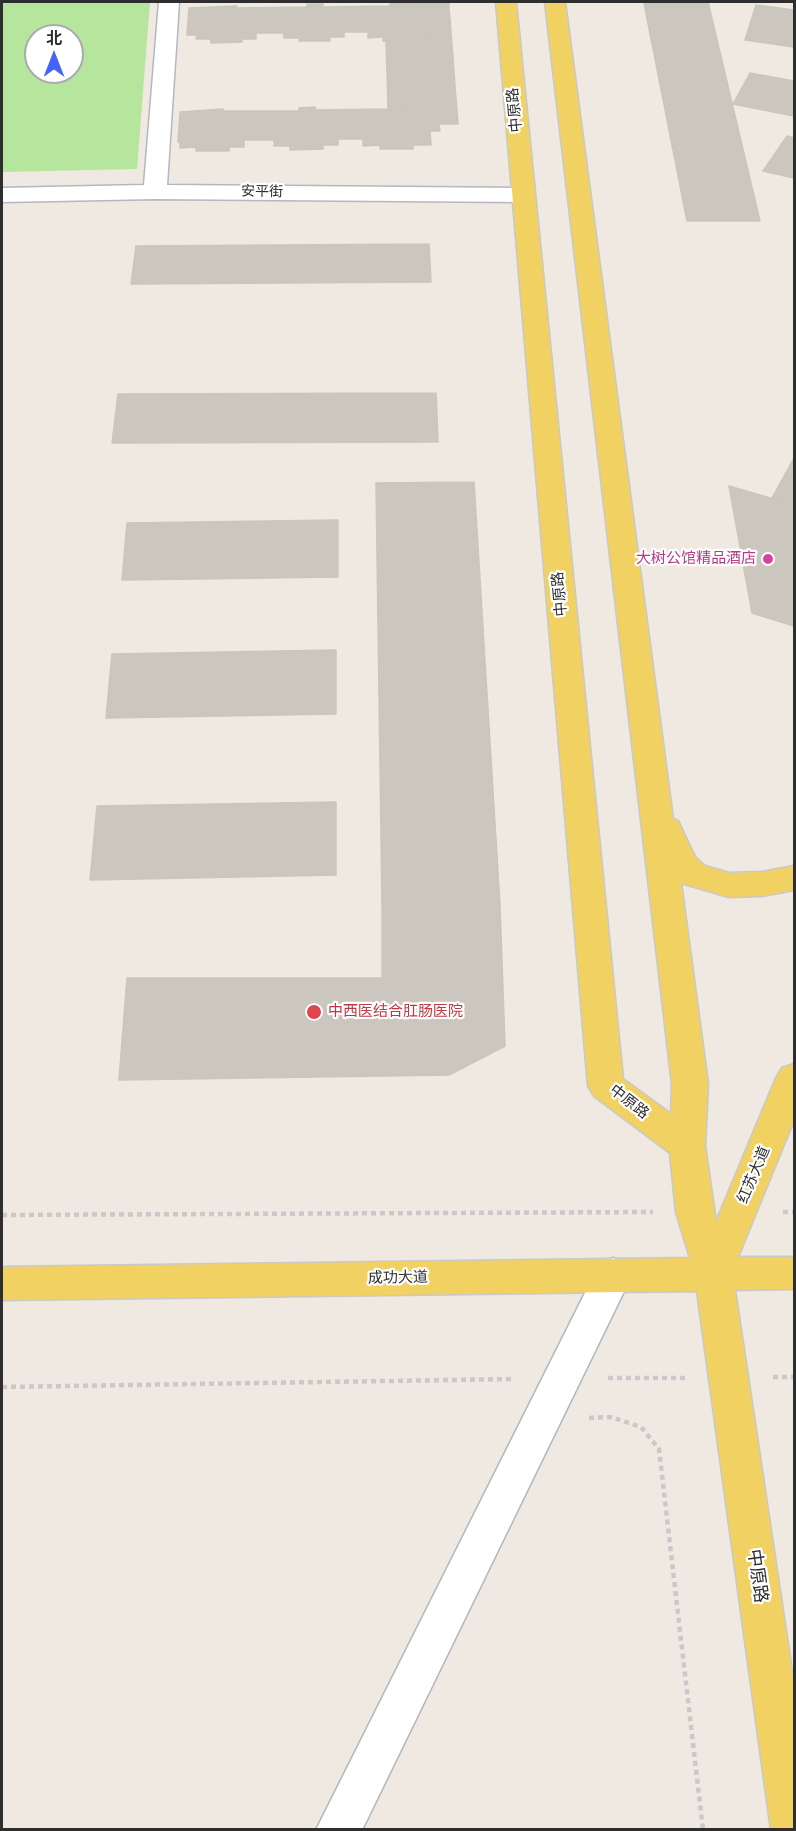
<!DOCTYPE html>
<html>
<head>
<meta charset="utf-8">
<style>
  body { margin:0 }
  #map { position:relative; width:796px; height:1831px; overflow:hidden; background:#efe9e1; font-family:"Open Sans","Noto Sans SC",sans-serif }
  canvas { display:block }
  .frame { position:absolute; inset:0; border:3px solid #2e2e2e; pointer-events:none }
  .north { position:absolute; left:24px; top:24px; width:60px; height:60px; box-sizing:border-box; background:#fff; border:2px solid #ababab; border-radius:50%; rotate:0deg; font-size:16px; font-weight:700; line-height:24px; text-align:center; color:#2e2e2e }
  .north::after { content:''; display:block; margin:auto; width:21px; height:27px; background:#4264fb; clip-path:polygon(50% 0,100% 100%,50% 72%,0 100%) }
</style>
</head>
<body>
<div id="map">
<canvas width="796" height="1831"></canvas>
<div class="frame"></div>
<div class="north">北</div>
</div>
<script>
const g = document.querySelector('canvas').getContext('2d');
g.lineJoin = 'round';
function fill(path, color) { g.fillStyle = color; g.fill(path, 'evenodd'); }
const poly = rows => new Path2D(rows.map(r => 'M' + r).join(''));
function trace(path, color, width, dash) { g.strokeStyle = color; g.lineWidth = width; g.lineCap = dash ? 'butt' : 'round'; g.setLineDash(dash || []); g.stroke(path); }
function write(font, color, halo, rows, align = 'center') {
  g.font = font + ' "Open Sans","Noto Sans SC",sans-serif'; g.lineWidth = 4.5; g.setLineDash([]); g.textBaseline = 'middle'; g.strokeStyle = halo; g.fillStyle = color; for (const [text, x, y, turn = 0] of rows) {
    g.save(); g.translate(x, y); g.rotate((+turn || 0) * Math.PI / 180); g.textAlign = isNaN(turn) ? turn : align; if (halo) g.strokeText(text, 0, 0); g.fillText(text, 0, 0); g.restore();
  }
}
fill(poly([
  [2,2,150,2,137,169,2,172],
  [36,36,72,36,72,72,36,72]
]), '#b6e59e');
const building = poly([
  [390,2,449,2,449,9,416,9,416,5,405,6,405,3,390,2],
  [708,2,760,221,687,221,644,3,708,2],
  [390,3,416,5,416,9,449,9,450,19,439,19,440,25,431,25,431,37,415,37,415,40,383,41,383,37,368,38,368,32,344,32,344,37,330,37,330,41,299,41,299,38,284,38,284,33,256,33,256,39,242,39,242,42,211,43,211,39,196,39,197,35,187,35,189,8,237,6,236,8,307,7,307,4,323,4,323,7,390,6,390,3],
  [756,5,794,10,794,47,745,40,756,5],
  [439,19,450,19,457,112,415,113,414,109,403,109,403,106,388,106,386,41,415,40,415,37,431,37,431,25,440,25,439,19],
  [750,73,794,81,794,116,733,104,750,73],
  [388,106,403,106,403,109,414,109,415,113,457,112,458,124,439,124,440,131,430,131,431,145,413,145,413,149,380,149,380,145,363,146,363,139,338,139,338,145,323,145,323,149,290,150,290,146,274,146,274,140,244,140,244,147,229,147,229,151,196,151,196,147,180,148,180,142,178,142,180,112,223,109,223,111,299,111,299,108,315,107,316,110,388,109,388,106],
  [787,136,794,138,794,178,763,171,787,136],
  [429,244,431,282,131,284,136,246,429,244],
  [436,393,438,442,112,443,118,394,436,393],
  [794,458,794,505,772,498,794,458],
  [474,482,500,905,382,906,376,483,474,482],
  [729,486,794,505,794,626,752,613,729,486],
  [338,520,338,577,122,580,127,523,338,520],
  [336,650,336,714,106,718,112,654,336,650],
  [336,802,336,875,90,880,97,806,336,802],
  [500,905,505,1046,449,1075,119,1080,127,978,382,978,382,906,500,905]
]);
fill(building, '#cbc7bf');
trace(building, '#cbc5ba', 1.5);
const minor = poly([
  [159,2,179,2,167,185,522,188,530,190,534,195,530,200,522,202,155,199,2,202,2,188,144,185,159,2],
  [613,1258,626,1263,632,1275,362,1830,316,1830,600,1263,613,1258]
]);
const major = poly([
  [496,2,516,2,623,1079,671,1114,672,1084,545,2,565,2,673,819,678,821,695,857,705,866,729,873,762,872,794,866,794,890,762,896,729,897,681,883,708,1084,705,1146,716,1222,776,1078,782,1068,794,1064,794,1120,738,1257,794,1257,794,1289,735,1290,794,1685,794,1830,771,1830,697,1291,2,1300,2,1267,690,1258,676,1212,670,1153,594,1096,588,1086,496,2]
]);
trace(minor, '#b4b7c1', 3);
trace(major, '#c9c9c9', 3);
trace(poly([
  [783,1212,794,1212],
  [2,1215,653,1212],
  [773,1377,794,1377],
  [608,1378,685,1378],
  [2,1387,514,1379],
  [589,1418,611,1417,641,1427,659,1449,703,1830]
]), '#c9c9c9', 4.5, [5, 4]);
fill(minor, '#fff');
fill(major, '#f2d163');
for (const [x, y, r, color] of [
  [768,559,6,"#d1479c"],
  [314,1012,8,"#e0444e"]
]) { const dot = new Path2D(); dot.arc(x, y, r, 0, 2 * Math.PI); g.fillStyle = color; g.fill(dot); trace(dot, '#fff', 2); }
write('14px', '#2e2e2e', '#fff', [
  ["安平街",262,192,1]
]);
write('15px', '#2e2e2e', '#fff', [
  ["中原路",515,110,-95],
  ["中原路",560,594,-95],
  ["中原路",629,1102,38],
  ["红苏大道",754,1175,-67],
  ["成功大道",398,1278,-1]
]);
write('15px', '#b23c85', '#fff', [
  ["大树公馆精品酒店",756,559]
], 'right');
write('15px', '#be3a42', '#fff', [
  ["中西医结合肛肠医院",328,1012]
], 'left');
write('18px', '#2e2e2e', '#fff', [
  ["中原路",757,1576,82]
]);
</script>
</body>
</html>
